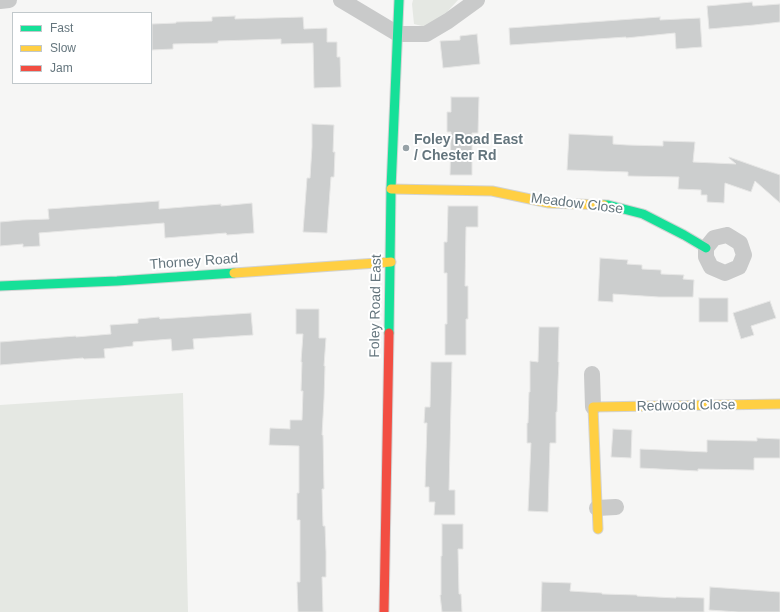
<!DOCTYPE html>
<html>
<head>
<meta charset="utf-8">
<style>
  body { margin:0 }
  #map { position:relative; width:780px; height:612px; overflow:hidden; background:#f6f6f5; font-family:Helvetica,sans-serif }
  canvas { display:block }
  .legend { position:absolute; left:12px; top:12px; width:140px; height:72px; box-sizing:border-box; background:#fff; border:1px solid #c1c8cb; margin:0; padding:5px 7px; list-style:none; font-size:12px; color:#64757d }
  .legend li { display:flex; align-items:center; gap:8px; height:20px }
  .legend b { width:20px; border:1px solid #c1c8cb }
</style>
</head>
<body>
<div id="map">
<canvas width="780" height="612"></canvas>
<ul class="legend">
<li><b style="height:5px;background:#16e098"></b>Fast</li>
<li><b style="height:5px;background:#ffcf43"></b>Slow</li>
<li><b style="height:5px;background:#f24e42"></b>Jam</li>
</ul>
</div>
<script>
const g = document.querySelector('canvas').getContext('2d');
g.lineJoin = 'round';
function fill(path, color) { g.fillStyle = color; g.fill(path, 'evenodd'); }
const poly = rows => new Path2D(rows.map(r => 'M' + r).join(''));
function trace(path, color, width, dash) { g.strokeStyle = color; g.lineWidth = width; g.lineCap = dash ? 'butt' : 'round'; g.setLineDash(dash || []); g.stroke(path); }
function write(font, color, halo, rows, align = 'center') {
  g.font = font + ' Helvetica,sans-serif'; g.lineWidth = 4; g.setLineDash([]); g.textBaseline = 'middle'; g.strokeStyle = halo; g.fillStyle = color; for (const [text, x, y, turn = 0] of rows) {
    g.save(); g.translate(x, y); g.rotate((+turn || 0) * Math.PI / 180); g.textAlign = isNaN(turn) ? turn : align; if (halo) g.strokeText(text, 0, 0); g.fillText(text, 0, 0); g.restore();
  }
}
fill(poly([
  [413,0,458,0,447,12,426,27,414,24,412,4],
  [183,393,188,612,0,612,0,405]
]), '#e5e8e3');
const building = poly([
  [752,2,753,6,780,4,780,22,754,25,709,29,707,6,752,2],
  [235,16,235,19,303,17,304,29,327,28,327,42,337,42,337,57,340,57,341,87,314,88,313,43,281,44,281,39,218,41,218,43,173,44,173,49,152,50,152,24,176,23,176,22,212,21,212,17,235,16],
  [660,17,660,20,700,18,702,47,676,49,675,33,626,38,626,37,510,45,509,28,660,17],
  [477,34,480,64,443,68,440,41,460,40,460,36,477,34],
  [451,97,479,97,478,133,472,133,472,175,450,175,451,132,447,132,447,112,451,112,451,97],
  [312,124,334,125,333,152,335,152,334,177,331,177,327,233,303,232,307,178,310,178,312,147,312,124],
  [569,134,613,136,613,144,627,145,663,146,663,141,695,142,693,162,736,164,729,158,729,157,780,175,780,203,755,181,751,192,725,183,724,203,707,202,707,195,701,195,701,190,678,189,679,177,628,176,628,172,567,170,569,134],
  [159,201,159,209,221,204,221,206,252,203,254,233,227,235,226,233,165,238,164,223,39,233,40,246,23,247,23,244,0,246,0,222,22,220,49,219,48,209,159,201],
  [448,206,478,206,478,227,466,227,465,286,468,286,468,319,466,319,466,355,445,355,445,324,447,324,447,273,444,273,444,242,447,242,448,206],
  [600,258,628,260,627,264,642,265,642,269,661,270,661,274,684,275,683,279,694,280,693,297,659,297,613,294,613,302,598,301,600,258],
  [699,298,728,298,728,322,699,322,699,298],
  [770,301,776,318,751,326,754,335,741,339,733,313,770,301],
  [296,309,319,309,319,338,326,338,324,366,325,366,324,399,322,435,323,435,324,489,322,489,323,526,325,526,326,552,326,577,322,577,323,612,298,612,297,582,300,582,300,520,297,520,297,493,299,493,299,446,269,445,270,428,290,429,290,420,302,420,303,391,301,391,302,362,301,362,303,334,296,334,296,309],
  [251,313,253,335,193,339,194,349,172,351,171,339,133,342,133,346,104,349,105,358,84,359,83,358,0,365,0,342,76,336,76,337,111,334,110,325,138,323,138,319,159,317,160,319,251,313],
  [539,327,559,327,558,362,559,362,558,382,557,412,556,412,556,443,550,443,548,512,528,511,531,443,527,443,527,423,528,423,529,392,530,392,530,361,538,362,539,327],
  [431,362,452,362,449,490,455,490,455,515,434,515,435,502,429,502,429,487,425,487,427,423,424,423,425,407,430,407,431,362],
  [613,429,632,430,631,458,611,457,613,429],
  [757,438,780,439,780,458,754,458,754,470,698,469,698,471,640,468,640,449,707,452,707,440,757,441,757,438],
  [442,524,463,524,463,549,458,549,459,594,461,594,462,612,442,612,440,595,441,595,441,556,442,556,442,524],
  [542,582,571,583,570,591,602,593,602,594,637,595,637,596,676,598,676,597,704,598,704,612,541,612,542,582],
  [710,587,780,592,780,612,738,612,709,610,710,587]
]);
fill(building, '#cccece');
trace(building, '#e6e6e5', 1);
const fast = poly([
  [604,205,608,205,643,214,684,235,706,248],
  [0,286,117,281,234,273],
  [389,333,391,189,399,0]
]);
const slow = poly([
  [391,189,492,191,549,203,604,205],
  [234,273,391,262],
  [598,529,593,407,780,404]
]);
const jam = poly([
  [384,612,389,333]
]);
trace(fast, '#d2d3d3', 11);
trace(slow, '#d2d3d3', 11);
trace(jam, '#d2d3d3', 11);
trace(poly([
  [341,0,398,34,426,34,448,21,477,0],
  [0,1,9,0],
  [727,235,740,243,744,255,739,267,725,273,711,267,706,257,706,248,714,238,727,235],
  [592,374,593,407],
  [597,508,616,507]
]), '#c9caca', 16);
trace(fast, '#16e098', 9);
trace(slow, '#ffcf43', 9);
trace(jam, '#f24e42', 9);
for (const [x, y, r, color] of [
  [406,148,4,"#97a2a7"]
]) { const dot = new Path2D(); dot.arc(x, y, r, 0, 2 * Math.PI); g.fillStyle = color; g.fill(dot); trace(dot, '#fff', 1.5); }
write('bold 14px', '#64757d', '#fff', [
  ["Foley Road East",414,140],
  ["/ Chester Rd",414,156]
], 'left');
write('14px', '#64757d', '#fff', [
  ["Meadow Close",577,204,7],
  ["Thorney Road",194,262,-4],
  ["Foley Road East",376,306,-89],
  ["Redwood Close",686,406,-1]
]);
</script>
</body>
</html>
